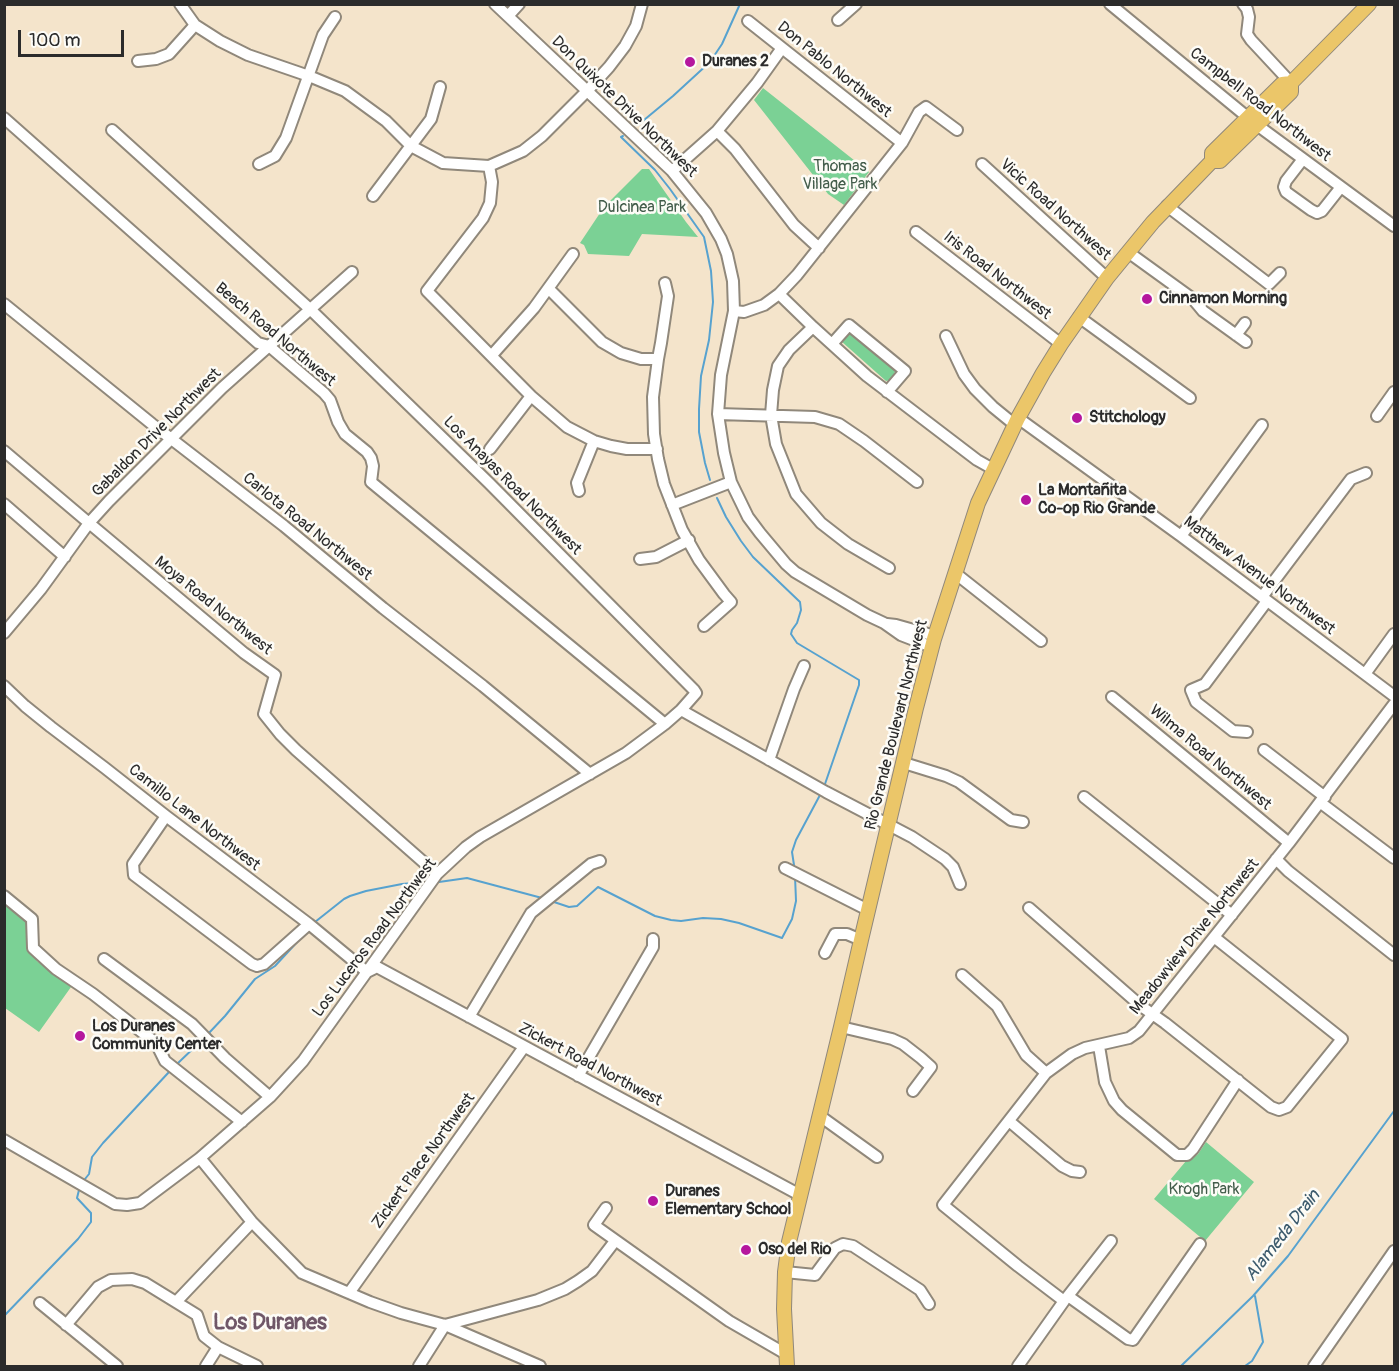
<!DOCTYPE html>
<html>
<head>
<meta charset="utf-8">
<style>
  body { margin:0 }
  #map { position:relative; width:1399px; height:1371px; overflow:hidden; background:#f4e4cb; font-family:Pangolin,sans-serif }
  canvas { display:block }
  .frame { position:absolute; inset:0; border:6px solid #2b2b2b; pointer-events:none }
  .scale { position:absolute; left:18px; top:30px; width:106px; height:27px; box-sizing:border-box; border:3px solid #2b2b2b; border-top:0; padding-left:8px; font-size:18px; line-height:21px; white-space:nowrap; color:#2b2b2b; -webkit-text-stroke:4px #fdfcf7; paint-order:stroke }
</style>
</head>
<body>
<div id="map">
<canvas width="1399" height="1371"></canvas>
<div class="frame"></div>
<div class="scale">100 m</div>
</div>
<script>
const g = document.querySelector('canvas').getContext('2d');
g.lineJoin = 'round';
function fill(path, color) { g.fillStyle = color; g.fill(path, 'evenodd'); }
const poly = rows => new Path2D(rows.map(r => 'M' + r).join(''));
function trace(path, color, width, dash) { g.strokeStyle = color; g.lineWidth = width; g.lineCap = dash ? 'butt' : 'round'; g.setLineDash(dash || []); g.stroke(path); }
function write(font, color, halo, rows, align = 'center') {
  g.font = font + ' Pangolin,sans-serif'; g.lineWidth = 5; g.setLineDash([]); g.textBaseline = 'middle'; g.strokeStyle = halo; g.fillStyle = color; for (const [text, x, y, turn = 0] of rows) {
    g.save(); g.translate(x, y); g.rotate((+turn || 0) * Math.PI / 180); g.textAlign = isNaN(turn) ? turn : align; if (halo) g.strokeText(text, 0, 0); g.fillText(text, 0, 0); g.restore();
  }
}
fill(poly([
  [763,88,869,172,844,205,828,194,754,100],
  [642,169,649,169,686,222,698,237,642,234,629,256,588,254,584,245,580,243,604,207],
  [850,334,853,335,893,367,895,371,894,376,891,380,886,381,841,341,846,336],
  [4,901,29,923,28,948,37,961,71,987,39,1032,5,1008],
  [1206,1142,1254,1182,1205,1241,1154,1199,1186,1161,1194,1157,1198,1154]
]), '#7bd195');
trace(poly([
  [638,125,673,96,710,62,722,44,740,4],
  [623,136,621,137,655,170,670,189,704,237,711,271,713,302,709,340,701,376,699,409,699,432,705,463,710,480],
  [717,498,726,517,741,541,753,557,800,602,801,610,797,623,792,630,791,634,797,643,859,680,859,685,825,784],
  [794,865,792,852,796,840,820,795],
  [439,882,467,878,542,898],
  [554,902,569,907,577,906,598,887,655,916,671,920,681,921,703,918,721,919,739,923,782,938,792,919,796,901,795,876],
  [315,922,344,899,350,896,366,891,402,884,424,882],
  [208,1034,225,1016,255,979,275,966,299,940],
  [177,1064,200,1042],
  [85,1179,89,1174,92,1157,103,1143,169,1072],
  [4,1316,78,1239,91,1222,91,1213,77,1198,79,1190],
  [1181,1366,1253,1296,1288,1256,1394,1111],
  [1245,1366,1252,1361,1263,1342,1255,1296]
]), '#57a2cf', 2);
const minor = poly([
  [180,4,195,25,220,41,248,55,309,76,345,91,386,121,411,146,443,163,489,166,523,151,542,136,587,91,609,67,625,46,636,26,642,4],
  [495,4,672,171,706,213,721,239,727,254,733,281,734,311,721,375,718,414,724,453,731,482,748,517,760,533,786,564,795,572,867,615,884,623,901,635,932,647],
  [1110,4,1257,125,1394,226],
  [1243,4,1247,9,1249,17,1247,34,1251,40,1291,83],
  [508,16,519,4],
  [838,20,856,4],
  [748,21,902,143],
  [138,61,156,59,169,54,195,25],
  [4,118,258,343,269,346,324,393,330,400,338,422,345,434,367,452,371,458,373,466,371,482,665,724],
  [717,131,735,149,794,225,819,248],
  [1303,159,1286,181,1284,187,1286,192,1311,210,1317,213,1322,211,1341,187],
  [259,164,275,156,286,138,323,35,335,17],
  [982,164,1107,278],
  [489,166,492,182,490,203,483,218,427,291,531,396,567,427,594,441,611,446,627,449,657,449],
  [672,171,717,131,757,83,782,48],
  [373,196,431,119,440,87],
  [1167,206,1269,284,1280,273],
  [916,232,1061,344],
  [1128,252,1193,299,1203,311,1246,342],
  [665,283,668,296,661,343,658,359,653,397,654,434,658,459,664,484,682,530,699,560,724,594,731,602,704,626],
  [549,289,602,342,621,353,641,359,658,359],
  [779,294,813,327,867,376,977,460,993,469],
  [4,304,152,424,284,526,383,608,483,686,590,774],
  [734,311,744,312,764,305,779,294,797,275,902,143,919,112,926,107,957,130],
  [1079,317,1190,398],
  [813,327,789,350,778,366,773,390,771,415,776,444,796,494,821,523,848,544,889,568],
  [1236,335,1245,323],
  [946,336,964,374,975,389,993,407,1015,425],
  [832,344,849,325,905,371,887,392],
  [492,355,534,308,573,254],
  [718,414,815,417,839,424,864,441,917,482],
  [1377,416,1394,392],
  [1018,418,1181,536,1394,696],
  [490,449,531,396],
  [4,451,89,523,244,653,275,675,264,714,280,734,296,750,437,874],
  [579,491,577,483,594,441],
  [4,504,65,557],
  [672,505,731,482],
  [1181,536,1262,425],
  [640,559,656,557,689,540],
  [955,573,1041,641],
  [1262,597,1351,479,1366,473],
  [887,624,896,625,935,636],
  [4,633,41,589,89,523,109,501,222,388,352,272],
  [1365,674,1394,634],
  [4,686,25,706,51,727,105,768,166,816,309,924,367,972,377,967,800,1195],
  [1112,697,1289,843],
  [681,710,826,792,912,837,945,859,953,867,960,884],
  [1247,732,1233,731,1196,702,1191,690,1205,684,1267,601],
  [1264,750,1325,797],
  [769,760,794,689,804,666],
  [904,763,946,776,959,782,1011,820,1023,822],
  [1084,797,1232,915],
  [1321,803,1394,858],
  [166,816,133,864,134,875,216,937,252,964,257,966,264,964,309,924],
  [1276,859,1288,871,1394,955],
  [785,868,868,910],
  [4,896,32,919,33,948,56,969,93,994,156,1043,165,1061,242,1122],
  [1029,908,1141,1006,1165,1023,1271,1107,1279,1110,1287,1107,1342,1039,1214,937],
  [825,953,835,934,847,934,861,940],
  [104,959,192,1024,225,1058,270,1097],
  [962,975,997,1006,1026,1055,1046,1073],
  [469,1017,531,913,591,864,600,861],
  [841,1027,892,1039,903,1044,921,1058,931,1067,913,1091],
  [1099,1046,1105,1082,1114,1101,1122,1110,1177,1155,1187,1155,1193,1149,1238,1080],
  [578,1076,653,947,653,939],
  [820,1116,877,1157],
  [1009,1121,1062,1166,1072,1171,1080,1172],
  [4,1140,115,1204,127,1205,140,1203,200,1158,270,1097,303,1061,437,874,466,847,480,837,626,753,665,724,681,710,696,693,694,690,489,483,311,310,112,130],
  [200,1158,252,1222,302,1273,370,1302,401,1313,445,1325,538,1300,565,1289,578,1281,592,1271,615,1241],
  [606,1208,594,1225,729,1321,786,1354],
  [785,1272,815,1275,835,1248,843,1244,853,1246,920,1290,929,1304],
  [349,1293,524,1047],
  [1068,1296,1128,1339,1133,1340,1200,1244],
  [1064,1301,1018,1266,943,1205,1046,1073,1072,1054,1085,1048,1129,1038,1139,1031,1289,843,1394,704],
  [176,1302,252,1222],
  [40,1303,117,1366],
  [66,1325,98,1287,111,1280,132,1279,145,1283,197,1315,204,1336,218,1347,257,1366],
  [206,1366,218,1347],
  [419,1366,445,1325,540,1366],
  [1018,1366,1064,1301,1111,1241],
  [1314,1366,1394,1251]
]);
const major = poly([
  [1212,161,1220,161,1291,92,1291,83],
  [787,1366,784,1309,785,1272,789,1242,841,1027,861,940,916,708,934,639,978,503,1018,418,1043,373,1061,344,1107,278,1153,222,1212,161,1212,153,1282,84,1291,83,1369,4]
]);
trace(minor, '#90887b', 14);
trace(major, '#90887b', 16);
trace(minor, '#fff', 10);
trace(major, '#ebc669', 14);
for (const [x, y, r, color] of [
  [690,62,6,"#b5179e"],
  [1147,299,6,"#b5179e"],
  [1077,418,6,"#b5179e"],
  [1026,500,6,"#b5179e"],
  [80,1036,6,"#b5179e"],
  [653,1201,6,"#b5179e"],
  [746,1250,6,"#b5179e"]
]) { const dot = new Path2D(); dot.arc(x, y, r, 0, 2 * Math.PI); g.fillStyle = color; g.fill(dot); trace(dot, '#fdfcf7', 2); }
write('bold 16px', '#2b2b2b', '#fdfcf7', [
  ["Duranes 2",702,62],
  ["Cinnamon Morning",1159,299],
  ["Stitchology",1089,418],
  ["La Montañita",1038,491],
  ["Co-op Rio Grande",1038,509],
  ["Los Duranes",92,1027],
  ["Community Center",92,1045],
  ["Duranes",665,1192],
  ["Elementary School",665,1210],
  ["Oso del Rio",758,1250]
], 'left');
write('16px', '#2b2b2b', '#fdfcf7', [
  ["Don Pablo Northwest",834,70,39],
  ["Campbell Road Northwest",1260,105,38],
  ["Don Quixote Drive Northwest",624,107,44],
  ["Vicic Road Northwest",1055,210,42],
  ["Iris Road Northwest",997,276,38],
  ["Beach Road Northwest",275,335,40],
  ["Gabaldon Drive Northwest",157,433,-45],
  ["Los Anayas Road Northwest",512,486,45],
  ["Carlota Road Northwest",307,527,39],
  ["Matthew Avenue Northwest",1259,576,37],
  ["Moya Road Northwest",213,606,39],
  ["Rio Grande Boulevard Northwest",897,725,-76],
  ["Wilma Road Northwest",1210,758,40],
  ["Camillo Lane Northwest",194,818,38],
  ["Meadowview Drive Northwest",1195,937,-51],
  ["Los Luceros Road Northwest",375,938,-53],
  ["Zickert Road Northwest",590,1065,28],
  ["Zickert Place Northwest",424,1161,-54]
]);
write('16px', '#435d4b', '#fdfcf7', [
  ["Thomas",840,167],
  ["Village Park",840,185],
  ["Dulcinea Park",642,208],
  ["Krogh Park",1204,1190]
]);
write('italic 18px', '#3d5b6d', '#fdfcf7', [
  ["Alameda Drain",1283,1236,-52]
]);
write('bold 22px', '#6f5768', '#fdfcf7', [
  ["Los Duranes",270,1323]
]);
</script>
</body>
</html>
